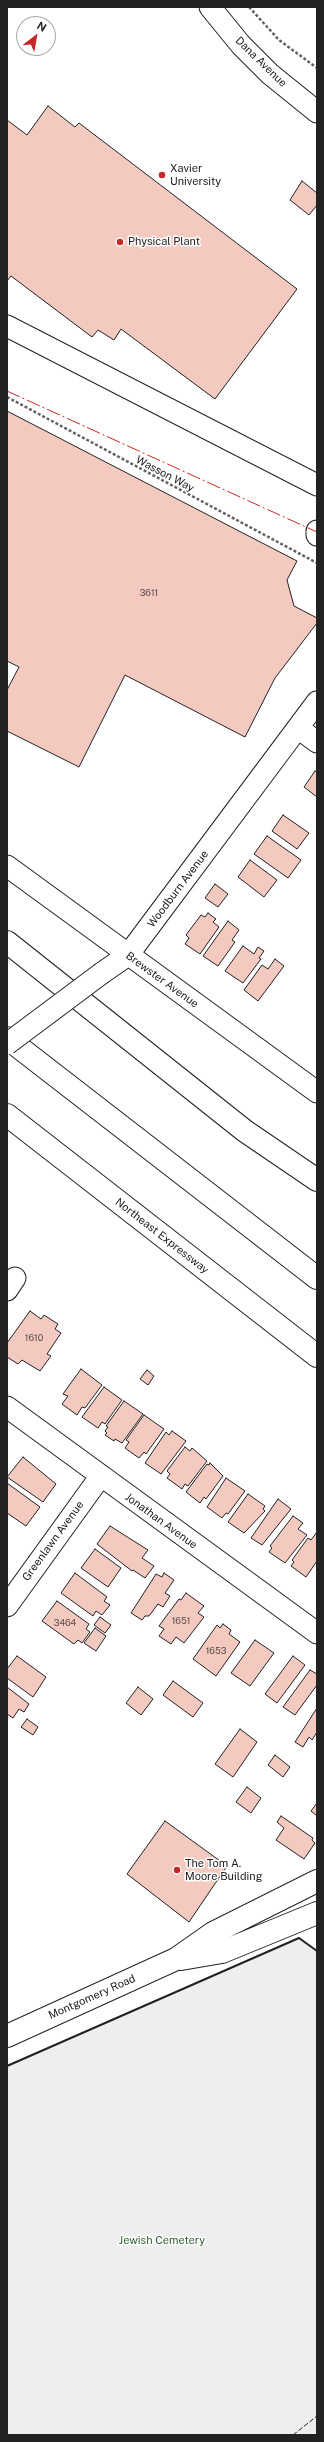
<!DOCTYPE html>
<html>
<head>
<meta charset="utf-8">
<style>
  body { margin:0 }
  #map { position:relative; width:324px; height:2442px; overflow:hidden; background:#fff; font-family:"Public Sans",sans-serif }
  canvas { display:block }
  .frame { position:absolute; inset:0; border:8px solid #222; pointer-events:none }
  .north { position:absolute; left:16px; top:16px; width:40px; height:40px; box-sizing:border-box; background:#fff; border:1px solid #a7a7a7; border-radius:50%; rotate:31deg; font-size:11px; font-weight:700; line-height:16px; text-align:center; color:#222 }
  .north::after { content:''; display:block; margin:auto; width:14px; height:18px; background:#c62828; clip-path:polygon(50% 0,100% 100%,50% 72%,0 100%) }
</style>
</head>
<body>
<div id="map">
<canvas width="324" height="2442"></canvas>
<div class="frame"></div>
<div class="north">N</div>
</div>
<script>
const g = document.querySelector('canvas').getContext('2d');
g.lineJoin = 'round';
function fill(path, color) { g.fillStyle = color; g.fill(path, 'evenodd'); }
const poly = rows => new Path2D(rows.map(r => 'M' + r).join(''));
function trace(path, color, width, dash) { g.strokeStyle = color; g.lineWidth = width; g.lineCap = dash ? 'butt' : 'round'; g.setLineDash(dash || []); g.stroke(path); }
function write(font, color, halo, rows, align = 'center') {
  g.font = font + ' "Public Sans",sans-serif'; g.lineWidth = 3; g.setLineDash([]); g.textBaseline = 'middle'; g.strokeStyle = halo; g.fillStyle = color; for (const [text, x, y, turn = 0] of rows) {
    g.save(); g.translate(x, y); g.rotate((+turn || 0) * Math.PI / 180); g.textAlign = isNaN(turn) ? turn : align; if (halo) g.strokeText(text, 0, 0); g.fillText(text, 0, 0); g.restore();
  }
}
const green = poly([
  [299,1938,317,1951,317,2435,7,2435,7,2066,299,1938]
]);
fill(green, '#eee');
trace(green, '#6f6f6f', 1);
const building = poly([
  [48,106,75,127,79,123,297,289,215,399,121,329,114,340,98,330,92,337,11,276,7,281,7,120,27,135,48,106],
  [302,181,317,193,317,205,309,215,290,200,302,181],
  [7,411,297,561,287,580,294,606,317,618,317,623,275,678,245,737,125,675,79,767,7,731,7,690,19,667,7,661,7,411],
  [315,771,317,772,317,797,304,787,315,771],
  [283,815,309,833,297,849,272,831,283,815],
  [267,836,301,860,288,878,254,854,267,836],
  [250,860,277,880,264,897,238,877,250,860],
  [215,884,228,894,218,907,205,898,215,884],
  [208,913,216,919,213,922,219,927,200,954,185,944,189,938,186,935,201,915,205,917,208,913],
  [228,921,239,930,232,940,235,942,218,966,203,956,228,921],
  [243,946,254,954,258,947,264,951,259,958,261,959,243,983,225,971,243,946],
  [275,959,284,966,258,1001,244,990,262,965,268,969,275,959],
  [30,1311,41,1319,44,1315,58,1324,55,1329,61,1333,47,1354,51,1356,40,1371,22,1360,18,1364,7,1357,7,1343,30,1311],
  [81,1369,102,1385,85,1408,82,1407,77,1415,62,1404,68,1396,63,1394,81,1369],
  [147,1370,154,1376,148,1385,140,1379,147,1370],
  [104,1387,122,1400,105,1424,102,1422,98,1428,82,1417,104,1387],
  [124,1401,143,1414,122,1443,115,1439,114,1441,105,1435,107,1433,105,1431,108,1427,106,1426,124,1401],
  [144,1415,164,1429,146,1454,144,1452,139,1458,125,1448,129,1442,126,1440,144,1415],
  [172,1431,186,1441,161,1474,145,1463,166,1432,169,1435,172,1431],
  [185,1447,190,1451,192,1448,207,1461,188,1486,185,1484,182,1489,167,1478,170,1474,167,1471,185,1447],
  [23,1457,56,1484,43,1502,7,1477,23,1457],
  [210,1463,223,1476,206,1499,204,1497,200,1503,186,1492,207,1464,209,1465,210,1463],
  [226,1478,245,1491,228,1514,226,1513,222,1518,207,1507,226,1478],
  [7,1483,40,1507,26,1526,7,1513,7,1483],
  [248,1494,265,1506,263,1509,265,1511,244,1533,228,1522,248,1494],
  [278,1499,291,1509,262,1545,251,1538,278,1499],
  [293,1516,303,1523,298,1529,307,1535,285,1563,269,1552,272,1548,270,1546,293,1516],
  [110,1526,148,1550,142,1558,154,1566,145,1578,133,1570,132,1571,97,1544,110,1526],
  [317,1532,317,1561,306,1577,291,1566,294,1562,292,1560,308,1538,311,1540,317,1532],
  [95,1549,121,1568,108,1587,81,1568,95,1549],
  [75,1573,107,1597,104,1601,110,1605,102,1615,96,1611,93,1616,61,1593,75,1573],
  [164,1573,174,1580,165,1593,170,1596,163,1607,158,1604,149,1616,145,1616,142,1620,131,1613,156,1574,162,1577,164,1573],
  [186,1593,204,1606,198,1613,204,1617,184,1643,176,1637,171,1644,159,1636,164,1629,159,1626,179,1599,181,1600,186,1593],
  [57,1601,89,1624,86,1629,90,1632,82,1643,78,1640,74,1644,42,1621,57,1601],
  [100,1617,111,1625,105,1633,94,1625,100,1617],
  [223,1624,231,1630,229,1634,240,1642,216,1676,193,1659,217,1625,220,1628,223,1624],
  [95,1628,106,1636,96,1651,84,1643,95,1628],
  [255,1640,274,1653,250,1686,231,1673,255,1640],
  [17,1656,46,1677,33,1697,7,1678,7,1669,17,1656],
  [293,1656,305,1665,277,1703,265,1694,293,1656],
  [310,1670,317,1674,317,1685,295,1715,283,1707,310,1670],
  [173,1681,203,1703,193,1717,163,1695,173,1681],
  [7,1687,29,1704,24,1712,19,1709,13,1718,7,1714,7,1687],
  [138,1687,153,1699,141,1715,126,1703,138,1687],
  [317,1708,317,1732,312,1740,309,1737,303,1747,295,1742,317,1708],
  [27,1719,38,1727,33,1735,21,1727,27,1719],
  [240,1729,257,1742,233,1777,215,1764,240,1729],
  [275,1755,290,1767,283,1777,268,1765,275,1755],
  [247,1787,261,1798,251,1813,236,1802,247,1787],
  [317,1803,317,1816,311,1811,317,1803],
  [281,1816,313,1838,312,1840,315,1843,304,1859,276,1840,284,1828,277,1822,281,1816],
  [165,1821,227,1866,189,1922,127,1874,165,1821]
]);
fill(building, '#f3c9c0');
trace(building, '#222', 1);
const minor = poly([
  [210,7,241,45,270,74,317,112],
  [7,326,317,485],
  [317,531,317,535],
  [298,728,317,742],
  [7,866,317,1092],
  [102,973,128,955,317,702],
  [7,1290,15,1278],
  [7,1407,317,1633],
  [7,1606,100,1477]
]);
const major = poly([
  [181,1959,222,1952,317,1913],
  [7,2036,176,1959,213,1933,317,1881]
]);
const highway = poly([
  [7,942,245,1131,317,1180],
  [7,1038,317,1278],
  [7,1115,317,1356]
]);
trace(minor, '#222', 23);
trace(major, '#222', 24);
trace(highway, '#222', 24);
trace(poly([
  [249,7,279,40,317,68],
  [7,397,317,563]
]), '#646464', 2.5, [3, 2]);
trace(minor, '#fff', 21);
trace(major, '#fff', 22);
trace(highway, '#fff', 22);
const minorBridge = poly([
  [7,1044,102,973]
]);
trace(minorBridge, '#222', 23, []);
trace(minorBridge, '#fff', 21);
trace(poly([
  [293,2435,317,2416]
]), '#222', 1, [5, 2]);
trace(poly([
  [7,2066,299,1938,317,1951]
]), '#222', 2);
trace(poly([
  [7,391,317,532]
]), '#c62828', 1, [14, 3, 2, 3]);
for (const [x, y, r, color] of [
  [162,175,4,"#c62828"],
  [120,242,4,"#c62828"],
  [177,1870,4,"#c62828"]
]) { const dot = new Path2D(); dot.arc(x, y, r, 0, 2 * Math.PI); g.fillStyle = color; g.fill(dot); trace(dot, '#fff', 1.5); }
write('9px', '#564c4a', null, [
  ["3611",149,593],
  ["1610",34,1338],
  ["1651",181,1621],
  ["3464",65,1623],
  ["1653",216,1651]
]);
write('11px', '#222', '#fff', [
  ["Dana Avenue",261,62,44],
  ["Wasson Way",165,474,28],
  ["Woodburn Avenue",178,889,-53],
  ["Brewster Avenue",162,980,36],
  ["Northeast Expressway",162,1236,38],
  ["Jonathan Avenue",161,1521,36],
  ["Greenlawn Avenue",53,1541,-54],
  ["Montgomery Road",92,1997,-24]
]);
write('11px', '#222', '#fff', [
  ["Xavier",170,169],
  ["University",170,182],
  ["Physical Plant",128,242],
  ["The Tom A.",185,1864],
  ["Moore Building",185,1877]
], 'left');
write('11px', '#2f5e38', '#fff', [
  ["Jewish Cemetery",162,2241]
]);
</script>
</body>
</html>
